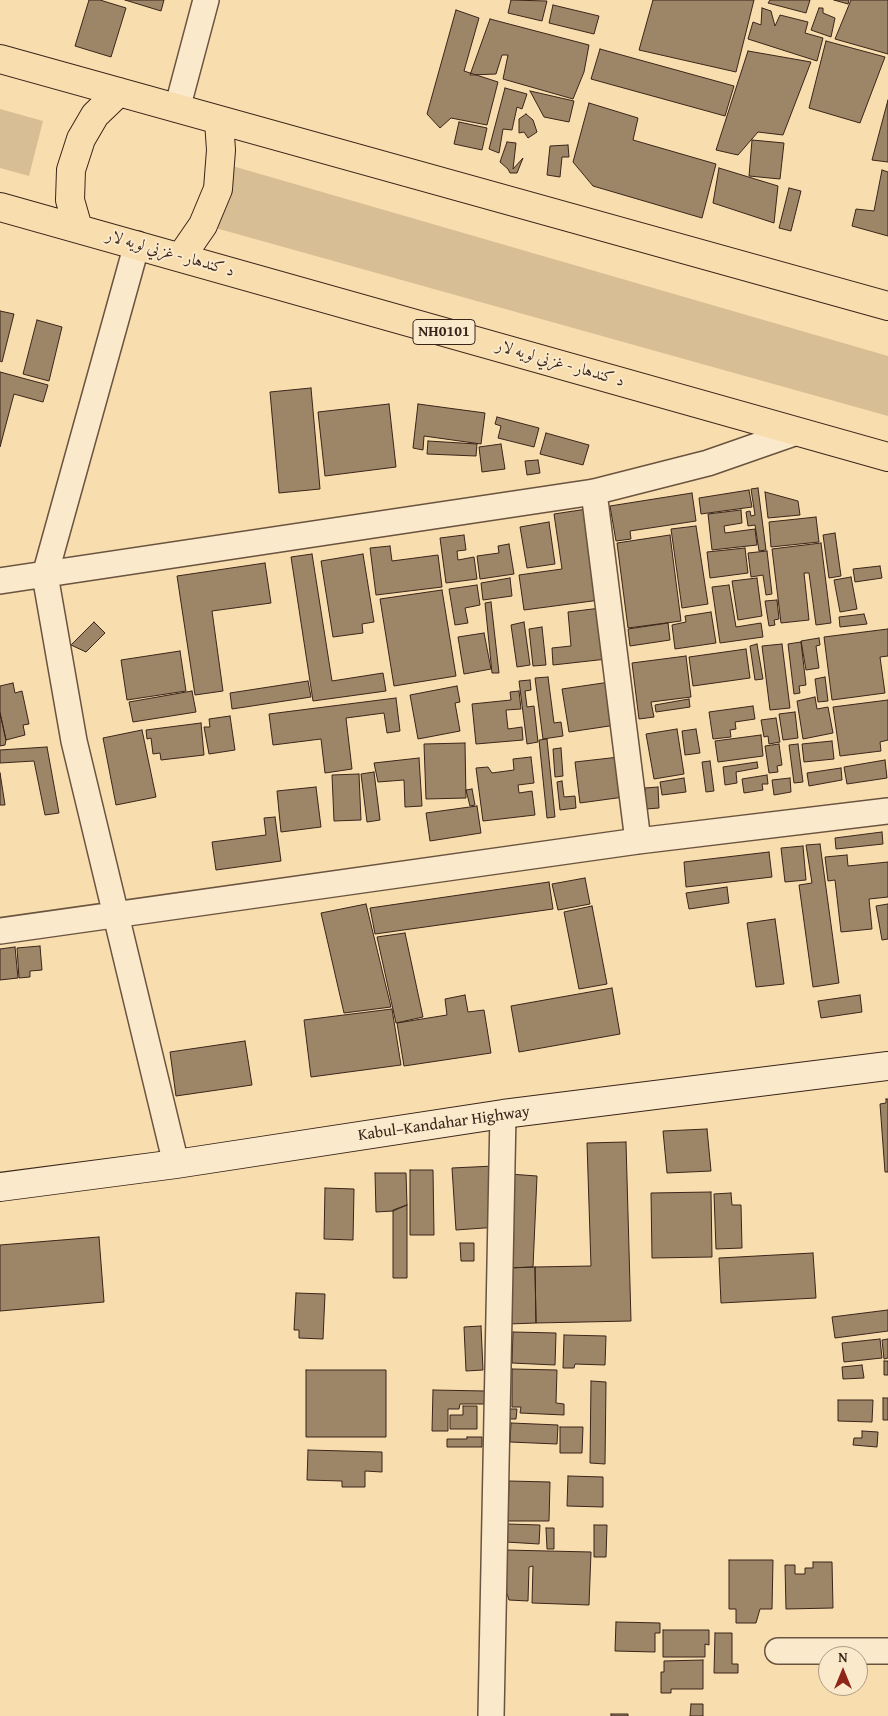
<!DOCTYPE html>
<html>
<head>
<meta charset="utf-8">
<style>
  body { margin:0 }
  #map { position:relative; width:888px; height:1716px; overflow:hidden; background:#f8ddae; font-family:"Gentium Book Plus",serif }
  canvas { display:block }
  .north { position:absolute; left:818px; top:1646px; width:50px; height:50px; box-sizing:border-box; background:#fae9ca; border:1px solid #ad9b84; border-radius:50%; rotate:0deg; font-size:14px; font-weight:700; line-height:20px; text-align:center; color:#3a251a }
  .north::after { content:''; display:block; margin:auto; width:18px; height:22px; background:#8f2418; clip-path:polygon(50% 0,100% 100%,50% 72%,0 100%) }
</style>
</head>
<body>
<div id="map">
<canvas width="888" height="1716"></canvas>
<div class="north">N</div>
</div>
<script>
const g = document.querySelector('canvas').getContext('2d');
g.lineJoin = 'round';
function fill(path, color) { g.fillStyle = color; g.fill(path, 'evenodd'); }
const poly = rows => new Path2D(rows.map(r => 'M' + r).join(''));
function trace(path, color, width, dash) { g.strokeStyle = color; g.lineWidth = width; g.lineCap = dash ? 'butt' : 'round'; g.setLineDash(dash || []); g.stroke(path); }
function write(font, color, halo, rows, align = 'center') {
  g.font = font + ' "Gentium Book Plus",Amiri,serif'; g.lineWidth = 4; g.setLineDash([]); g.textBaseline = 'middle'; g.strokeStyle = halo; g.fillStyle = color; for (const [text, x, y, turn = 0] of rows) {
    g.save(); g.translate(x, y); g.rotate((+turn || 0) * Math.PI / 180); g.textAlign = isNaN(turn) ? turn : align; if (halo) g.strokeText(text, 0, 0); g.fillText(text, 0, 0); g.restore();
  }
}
fill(poly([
  [0,109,43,121,29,176,0,168],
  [229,165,888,356,888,416,212,227]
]), '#d8be95');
const building = poly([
  [89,0,100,0,126,8,111,57,75,46,89,0],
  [125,0,164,0,161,11,125,0],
  [511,0,547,1,542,21,508,13,511,0],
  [653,0,754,0,736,72,639,50,653,0],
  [770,0,810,0,806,13,768,3,770,0],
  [834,0,849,0,848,4,834,0],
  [851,0,888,0,888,54,835,39,851,0],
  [553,5,599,16,594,34,549,23,553,5],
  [762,8,771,11,775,26,780,15,808,22,805,33,823,38,817,61,748,39,753,22,761,25,762,8],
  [819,8,823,8,823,13,835,18,831,37,811,30,819,8],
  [456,10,479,18,464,71,498,82,487,125,451,118,440,128,427,114,456,10],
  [490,19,589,45,584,72,573,99,503,79,508,55,502,55,496,74,470,75,490,19],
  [826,41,885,57,860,123,809,108,826,41],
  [600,49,734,86,725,116,591,79,600,49],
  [748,51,811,62,783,135,758,132,738,155,716,150,748,51],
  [505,88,527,94,522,109,517,107,512,130,503,129,499,153,489,149,505,88],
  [530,91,574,101,569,122,544,117,530,91],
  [888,100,888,162,872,160,888,100],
  [589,103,638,118,633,140,716,164,702,218,593,186,573,162,589,103],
  [526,114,533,120,537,132,528,138,524,132,519,133,519,119,526,114],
  [459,122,487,128,482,150,454,144,459,122],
  [752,140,784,143,780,179,749,176,752,140],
  [507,142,516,143,513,169,523,158,517,173,510,173,508,169,500,162,507,142],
  [568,145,569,157,562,157,560,177,547,175,550,146,568,145],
  [719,168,778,186,774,223,713,203,719,168],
  [882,170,888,172,888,236,852,226,856,209,874,211,882,170],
  [789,188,801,191,791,231,779,228,789,188],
  [0,311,14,314,2,362,0,361,0,311],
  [37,320,62,327,49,381,23,374,37,320],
  [0,372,48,385,43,402,14,394,0,447,0,372],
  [311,388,320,489,279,493,270,392,311,388],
  [389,404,396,467,325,476,318,412,389,404],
  [418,404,485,413,481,444,424,436,423,450,413,448,418,404],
  [497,417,539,428,534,447,498,438,501,426,495,424,497,417],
  [546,433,589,445,583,465,540,454,546,433],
  [428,441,477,444,476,456,427,454,428,441],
  [501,444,505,469,482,472,479,447,501,444],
  [538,460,540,473,527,475,525,461,538,460],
  [758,488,766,550,759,551,755,525,748,526,746,512,750,511,751,516,755,515,751,489,758,488],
  [749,490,752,507,701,514,699,498,749,490],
  [765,492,798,501,800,515,768,518,765,492],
  [692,493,696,521,630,531,631,539,616,541,610,506,692,493],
  [587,509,600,600,524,610,519,575,562,569,554,514,587,509],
  [741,510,742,523,724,526,725,533,755,529,757,545,712,550,708,514,741,510],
  [816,517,819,542,771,547,769,522,816,517],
  [549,522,555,564,527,568,520,527,549,522],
  [696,526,708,604,682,608,671,529,696,526],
  [835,533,841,576,829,578,823,535,835,533],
  [464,535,466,550,457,551,458,560,474,557,477,579,446,583,440,538,464,535],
  [670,535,681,621,628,628,617,543,670,535],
  [821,543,831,623,816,625,809,573,804,573,809,620,781,623,772,549,821,543],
  [509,544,514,574,480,579,477,556,499,553,498,546,509,544],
  [390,546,392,561,438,555,442,587,376,595,370,548,390,546],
  [745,548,748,573,710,578,707,552,745,548],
  [767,551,772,594,766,595,763,575,751,577,748,553,767,551],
  [312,554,332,681,383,673,386,691,313,701,291,557,312,554],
  [363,554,374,622,362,624,363,633,333,637,321,561,363,554],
  [265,563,271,603,212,611,223,691,195,695,177,576,265,563],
  [880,566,882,578,855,582,853,569,880,566],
  [851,577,857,609,840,612,834,580,851,577],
  [510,578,512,596,483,600,481,583,510,578],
  [757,578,762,616,738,620,732,581,757,578],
  [477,585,480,605,465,608,468,623,455,625,449,589,477,585],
  [729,585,736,627,761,623,763,637,720,643,712,587,729,585],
  [442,590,456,676,394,686,380,599,442,590],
  [777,600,779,619,774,620,775,625,769,626,765,601,777,600],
  [491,602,499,673,492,673,485,603,491,602],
  [601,608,607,659,553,665,552,648,571,646,568,612,601,608],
  [711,612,716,643,675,649,672,625,686,622,685,616,711,612],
  [864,614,867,624,840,627,839,617,864,614],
  [94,622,105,633,86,652,71,645,94,622],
  [524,622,530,665,517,667,511,625,524,622],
  [668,623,670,640,630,646,628,629,668,623],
  [542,627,546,665,533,666,529,629,542,627],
  [888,629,888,656,880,657,885,693,832,700,824,637,888,629],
  [484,633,491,669,464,674,458,637,484,633],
  [819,638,820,645,816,646,819,668,806,670,801,641,819,638],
  [801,642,806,685,799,686,800,693,794,694,788,644,801,642],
  [757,644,763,679,755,680,750,646,757,644],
  [782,644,790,708,770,710,762,646,782,644],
  [746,649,750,678,693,686,689,657,746,649],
  [180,651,186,691,127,700,121,660,180,651],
  [686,656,691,697,651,702,654,717,639,719,632,663,686,656],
  [548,677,554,723,561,722,563,736,543,739,535,678,548,677],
  [825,677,828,701,818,702,815,679,825,677],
  [530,680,531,690,525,691,527,707,534,706,538,742,527,744,519,681,530,680],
  [308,681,311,697,232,709,230,693,308,681],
  [610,682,616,725,569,732,562,689,610,682],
  [13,683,15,693,22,691,29,724,23,725,25,735,6,740,0,713,0,686,13,683],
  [457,686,460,702,455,703,460,731,418,739,410,695,457,686],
  [192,691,196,712,133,722,129,702,192,691],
  [519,691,521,709,506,710,508,729,522,727,523,740,476,744,472,704,511,700,510,692,519,691],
  [815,697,817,709,828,707,833,733,803,739,797,701,815,697],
  [396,698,400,731,387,733,384,713,346,718,352,769,325,773,321,739,273,745,269,714,396,698],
  [689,699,690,707,656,712,655,705,689,699],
  [888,700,888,740,880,742,881,751,840,756,833,707,888,700],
  [753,706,755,719,735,722,736,729,730,730,731,737,713,739,709,712,753,706],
  [795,712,798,738,783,740,779,714,795,712],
  [0,713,6,740,5,745,0,746,0,713],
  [230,716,235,750,209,754,204,727,210,727,209,719,230,716],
  [776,718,780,742,769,744,768,736,764,737,761,720,776,718],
  [201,723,204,755,161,760,160,753,153,754,151,738,147,739,146,730,201,723],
  [677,729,684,774,654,779,646,734,677,729],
  [696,729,700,753,685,755,682,731,696,729],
  [142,730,156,797,116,805,103,738,142,730],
  [761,735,763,756,718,762,715,741,761,735],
  [547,739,555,817,547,818,539,740,547,739],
  [832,741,834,759,804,762,802,744,832,741],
  [465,743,466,798,426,799,424,744,465,743],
  [779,744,782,765,777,766,778,772,769,773,765,746,779,744],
  [798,744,803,782,794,783,789,745,798,744],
  [47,747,59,813,45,815,34,761,0,763,0,750,47,747],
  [561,748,563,776,555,777,553,749,561,748],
  [531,757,534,783,518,785,519,793,532,791,535,815,483,821,476,768,488,767,492,773,514,770,513,759,531,757],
  [619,757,624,797,580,803,575,762,619,757],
  [419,758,422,806,405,807,404,780,378,782,374,763,419,758],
  [885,760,887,778,847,784,844,767,885,760],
  [710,761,714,791,706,792,702,762,710,761],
  [757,762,758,768,736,772,737,783,725,785,723,767,757,762],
  [841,768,842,780,809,786,807,773,841,768],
  [374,772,380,820,367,822,361,774,374,772],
  [0,773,5,805,0,805,0,773],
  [359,774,361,820,334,821,332,775,359,774],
  [767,775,768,784,762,784,763,790,744,793,742,779,767,775],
  [684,778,686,792,662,795,660,782,684,778],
  [790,778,791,792,774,795,772,780,790,778],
  [562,781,564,797,575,796,576,808,560,810,557,782,562,781],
  [316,787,321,827,281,832,277,791,316,787],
  [658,787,659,808,646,809,645,788,658,787],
  [472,789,475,805,470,806,466,790,472,789],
  [477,806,481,833,430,841,426,813,477,806],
  [275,817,281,861,216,870,212,842,266,835,264,818,275,817],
  [882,832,883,844,836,849,835,838,882,832],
  [820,844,839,983,813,987,799,885,812,883,806,845,820,844],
  [803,846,806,880,785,882,781,848,803,846],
  [769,852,772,877,686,887,684,862,769,852],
  [847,855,848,866,888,862,888,897,869,899,872,929,841,932,835,880,828,881,825,857,847,855],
  [585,878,590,904,558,910,552,884,585,878],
  [549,882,553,909,375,934,370,908,549,882],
  [727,887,729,903,689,909,686,893,727,887],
  [366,904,391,1007,344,1013,321,913,366,904],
  [888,904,888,939,882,940,876,906,888,904],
  [592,906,607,984,579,989,564,912,592,906],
  [775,919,784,984,756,987,747,923,775,919],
  [405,933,423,1017,396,1023,377,937,405,933],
  [40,946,42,970,30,971,30,977,19,978,17,948,40,946],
  [15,947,18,978,0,980,0,949,15,947],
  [612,988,620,1034,519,1052,511,1006,612,988],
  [465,995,468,1012,484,1010,491,1053,404,1066,397,1023,447,1015,445,999,465,995],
  [860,995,862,1012,821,1018,818,1001,860,995],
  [392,1009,401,1065,311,1077,304,1020,392,1009],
  [245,1041,252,1085,176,1096,170,1052,245,1041],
  [886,1099,888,1099,888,1172,885,1172,880,1104,886,1103,886,1099],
  [707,1129,711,1171,667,1173,663,1131,707,1129],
  [626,1142,631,1321,536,1323,535,1267,591,1266,587,1143,626,1142],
  [494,1166,498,1227,456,1230,452,1168,494,1166],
  [410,1170,433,1170,434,1235,410,1235,410,1170],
  [375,1173,406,1173,407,1205,393,1211,376,1212,375,1173],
  [509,1174,537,1176,533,1267,507,1268,509,1174],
  [325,1188,354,1189,353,1240,324,1239,325,1188],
  [711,1192,712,1257,652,1258,651,1193,711,1192],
  [731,1193,732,1205,741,1205,742,1248,716,1249,714,1194,731,1193],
  [407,1205,407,1278,393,1278,393,1210,407,1205],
  [99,1237,104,1302,0,1311,0,1245,99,1237],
  [460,1243,474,1243,474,1261,461,1261,460,1243],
  [813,1253,816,1298,721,1303,719,1258,813,1253],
  [535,1267,536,1323,508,1324,507,1268,535,1267],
  [296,1293,325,1294,323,1339,299,1338,299,1330,294,1330,296,1293],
  [888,1310,888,1331,835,1338,832,1317,888,1310],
  [481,1326,483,1370,466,1371,464,1327,481,1326],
  [513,1332,556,1333,555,1365,512,1363,513,1332],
  [564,1335,606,1336,605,1365,575,1364,574,1368,563,1368,564,1335],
  [880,1339,882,1358,844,1362,842,1343,880,1339],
  [888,1339,888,1358,884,1359,882,1340,888,1339],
  [884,1361,888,1361,888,1375,884,1375,884,1361],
  [862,1365,864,1378,843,1379,842,1367,862,1365],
  [512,1369,557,1370,556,1403,564,1404,564,1415,520,1413,521,1407,512,1407,512,1369],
  [306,1370,386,1370,386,1437,306,1437,306,1370],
  [591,1381,606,1382,605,1464,590,1463,591,1381],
  [433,1390,485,1391,484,1404,460,1404,459,1409,448,1409,448,1431,432,1431,433,1390],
  [883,1398,888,1398,888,1420,883,1420,883,1398],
  [838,1400,873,1400,872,1422,838,1421,838,1400],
  [463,1406,477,1406,477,1429,450,1429,450,1415,463,1415,463,1406],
  [508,1409,517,1409,516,1419,507,1419,508,1409],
  [511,1423,558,1425,557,1444,510,1442,511,1423],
  [560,1427,583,1427,582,1453,560,1453,560,1427],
  [862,1431,878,1432,877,1447,853,1445,854,1438,862,1438,862,1431],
  [467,1437,482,1437,482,1447,447,1447,447,1439,467,1439,467,1437],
  [308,1450,382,1452,382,1472,365,1471,365,1487,342,1487,342,1481,307,1480,308,1450],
  [568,1476,603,1477,603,1507,567,1506,568,1476],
  [509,1481,550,1482,549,1521,508,1521,509,1481],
  [507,1524,540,1525,539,1544,506,1542,507,1524],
  [594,1525,607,1525,606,1557,594,1557,594,1525],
  [546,1528,554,1528,554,1549,547,1549,546,1528],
  [505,1550,591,1552,589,1605,532,1603,533,1566,529,1567,528,1601,509,1600,504,1585,505,1550],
  [729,1560,773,1560,772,1609,760,1609,756,1623,736,1623,736,1609,729,1609,729,1560],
  [813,1562,832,1562,833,1608,786,1609,785,1565,795,1565,795,1574,805,1574,805,1568,813,1568,813,1562],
  [616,1622,660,1623,660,1633,655,1633,655,1652,615,1651,616,1622],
  [663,1630,709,1630,709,1645,705,1644,705,1657,663,1657,663,1630],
  [715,1633,732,1633,732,1664,738,1664,738,1673,714,1673,715,1633],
  [703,1660,703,1689,671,1689,671,1693,661,1693,661,1672,664,1672,664,1661,703,1660],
  [691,1704,703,1704,703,1716,690,1716,691,1704],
  [611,1714,628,1714,628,1716,611,1716,611,1714]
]);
fill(building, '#9d8567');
trace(building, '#3a251a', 1);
const street = poly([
  [177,109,206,0],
  [137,244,45,575,74,741,176,1164],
  [594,492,638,841],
  [0,581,594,492,708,463,797,432],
  [0,931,638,841,888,811],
  [778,1651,888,1651],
  [491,1716,503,1114]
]);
const secondary = poly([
  [0,1187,176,1164,503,1114,888,1066]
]);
const highway = poly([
  [0,59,888,306],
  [0,207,888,457],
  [78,228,70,200,71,170,81,139,95,115,119,92],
  [181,257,203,225,218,189,221,150,219,121]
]);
trace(street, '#6a533f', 28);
trace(secondary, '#3a251a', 30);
trace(highway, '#3a251a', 30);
trace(street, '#fae9ca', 25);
trace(secondary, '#fae9ca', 28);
trace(highway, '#f8ddae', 28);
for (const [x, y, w] of [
  [444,332,62]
]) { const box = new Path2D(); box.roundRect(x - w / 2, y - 12.5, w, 25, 4); g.fillStyle = '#fae9ca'; g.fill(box); trace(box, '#3a251a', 1); }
write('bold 15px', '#3a251a', null, [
  ["NH0101",444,332]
]);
write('16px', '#3a251a', '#fae9ca', [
  ["د کندهار - غزني لويه لار",170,254,16],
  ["د کندهار - غزني لويه لار",560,364,16],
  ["Kabul–Kandahar Highway",444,1124,-8]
]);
</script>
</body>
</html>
